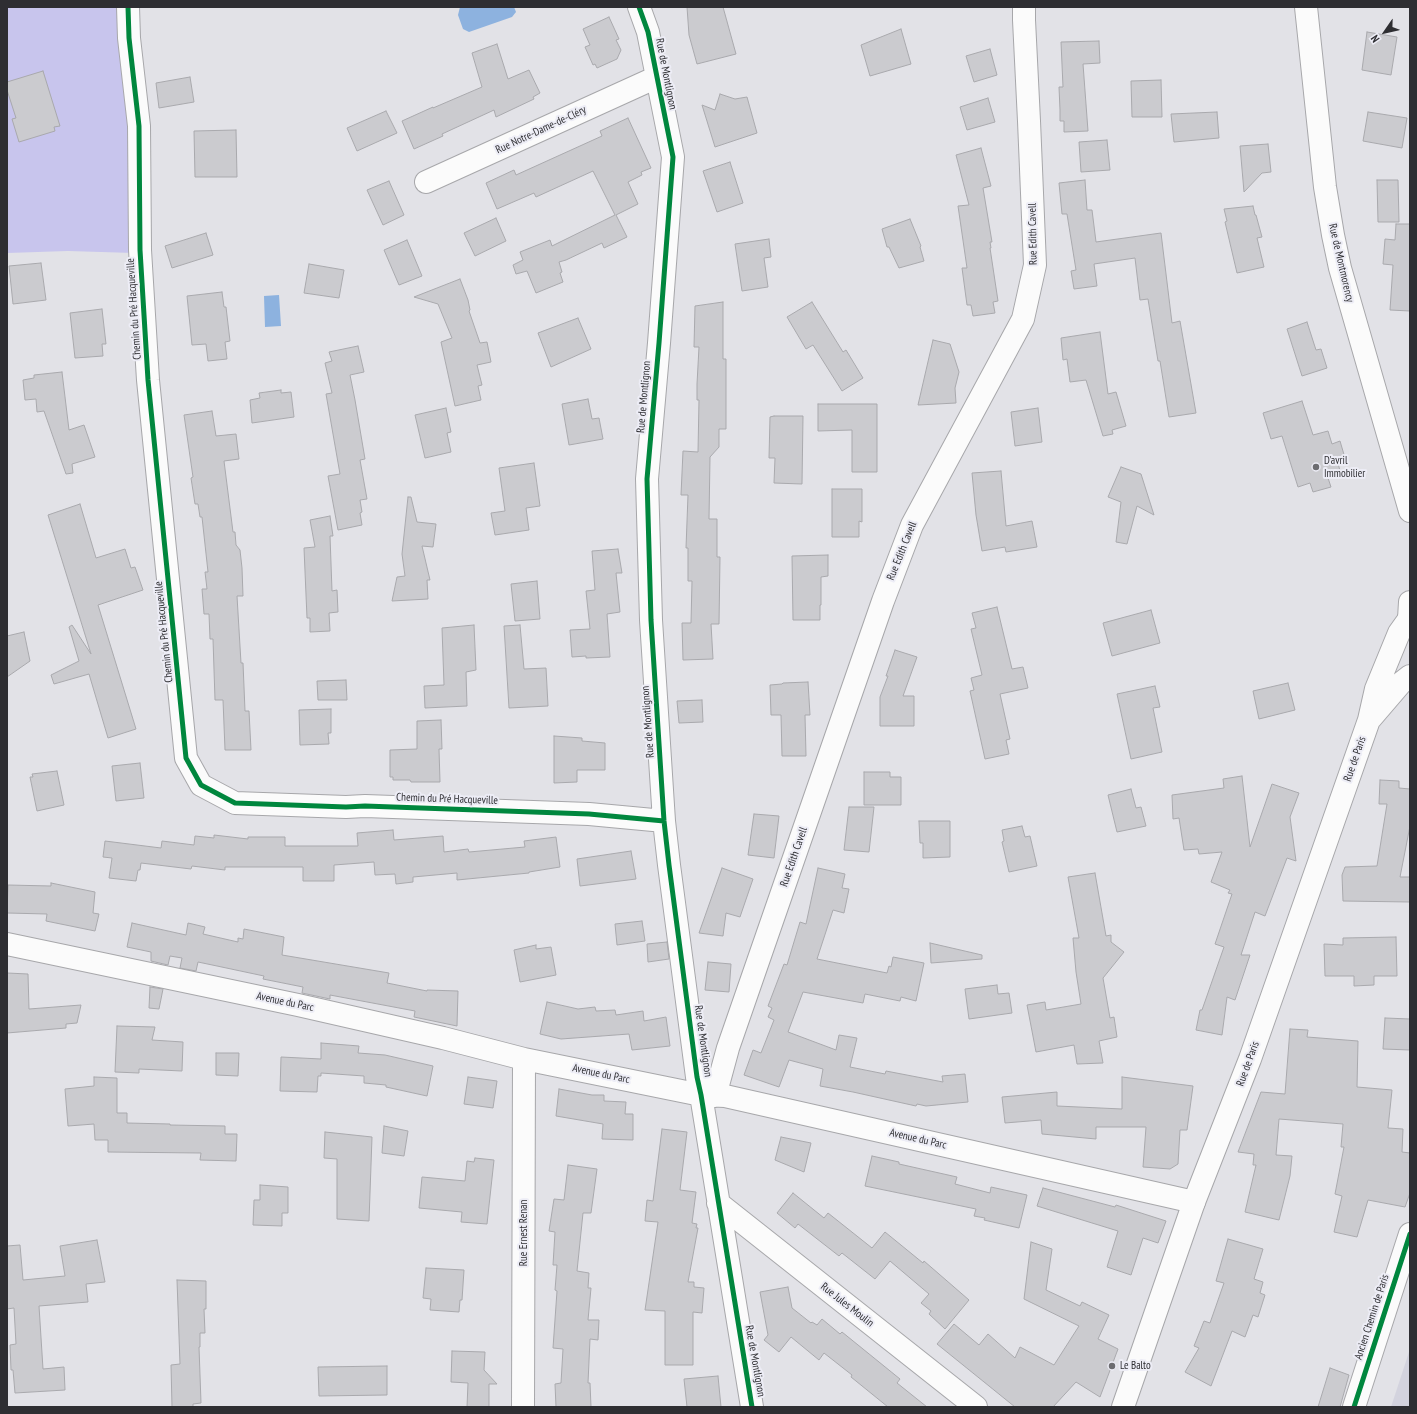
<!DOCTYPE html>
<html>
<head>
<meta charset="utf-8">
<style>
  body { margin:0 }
  #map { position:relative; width:1417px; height:1414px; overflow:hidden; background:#e2e2e7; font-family:"PT Sans Narrow",sans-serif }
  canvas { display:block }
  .frame { position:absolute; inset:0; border:8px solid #2e2e32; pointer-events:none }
  .north { position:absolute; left:1365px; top:12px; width:40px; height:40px; -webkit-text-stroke:3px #ededf6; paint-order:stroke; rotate:236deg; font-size:11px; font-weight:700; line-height:16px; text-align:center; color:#2e2e32 }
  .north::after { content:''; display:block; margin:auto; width:14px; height:18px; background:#2e2e32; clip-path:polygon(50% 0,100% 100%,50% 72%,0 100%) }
</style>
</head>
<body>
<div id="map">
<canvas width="1417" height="1414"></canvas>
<div class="frame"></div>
<div class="north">N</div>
</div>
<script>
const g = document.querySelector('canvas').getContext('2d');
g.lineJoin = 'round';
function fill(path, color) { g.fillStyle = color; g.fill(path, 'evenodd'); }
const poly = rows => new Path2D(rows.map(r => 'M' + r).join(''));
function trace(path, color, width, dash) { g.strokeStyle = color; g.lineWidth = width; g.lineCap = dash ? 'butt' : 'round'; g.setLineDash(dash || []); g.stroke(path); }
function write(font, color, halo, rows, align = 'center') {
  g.font = font + ' "PT Sans Narrow",sans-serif'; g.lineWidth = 4; g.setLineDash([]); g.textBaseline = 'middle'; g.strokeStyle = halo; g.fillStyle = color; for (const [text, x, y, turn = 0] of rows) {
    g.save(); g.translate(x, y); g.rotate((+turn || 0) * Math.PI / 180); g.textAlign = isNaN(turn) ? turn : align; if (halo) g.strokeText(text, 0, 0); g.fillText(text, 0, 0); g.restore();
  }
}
fill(poly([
  [1410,1349,1410,1407,1391,1407]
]), '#d3d3de');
fill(poly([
  [7,7,119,7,132,124,134,253,68,251,7,253]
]), '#c8c5ed');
fill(poly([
  [460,7,514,7,516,12,512,17,469,32,463,29,458,15],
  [279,295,281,326,265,327,264,296]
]), '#8db2df');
const building = poly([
  [687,7,723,7,736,54,697,64,689,35,687,7],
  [609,17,619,39,616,40,621,50,617,59,597,68,595,64,593,65,585,47,590,45,583,29,609,17],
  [901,29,911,64,870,76,861,45,901,29],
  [1367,32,1397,37,1391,75,1362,70,1367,32],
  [1099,41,1100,63,1083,64,1088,131,1064,132,1064,121,1060,121,1060,110,1059,87,1063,87,1061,42,1099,41],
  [497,44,508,79,529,70,540,93,533,97,534,99,496,117,494,110,442,134,443,136,414,149,402,121,433,107,433,108,482,87,472,53,497,44],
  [990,49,997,75,974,82,966,56,990,49],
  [43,71,60,126,54,127,55,131,19,142,12,119,16,118,7,90,7,82,43,71],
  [190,77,194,102,159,108,156,83,190,77],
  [1161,80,1162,117,1132,117,1131,81,1161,80],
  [720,94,735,99,747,97,757,133,715,147,702,105,715,110,720,94],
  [988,98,995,122,967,130,960,107,988,98],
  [386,111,397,133,357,151,347,128,386,111],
  [1217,112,1219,138,1174,142,1171,114,1217,112],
  [1368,112,1407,118,1402,148,1363,141,1368,112],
  [628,118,651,168,641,172,642,175,628,182,638,204,616,215,627,237,604,248,602,243,566,260,559,262,562,272,560,273,563,282,536,293,527,271,516,274,513,265,523,260,520,252,550,240,552,246,615,215,593,171,536,197,534,193,497,209,486,183,514,170,516,175,602,136,600,131,628,118],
  [236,130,237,177,195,177,194,131,236,130],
  [1107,140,1110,170,1081,172,1079,142,1107,140],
  [1268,144,1271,172,1262,173,1244,192,1240,146,1268,144],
  [981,148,991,186,983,188,992,242,990,242,991,248,990,248,998,301,993,302,995,313,973,316,971,305,967,305,962,268,967,268,958,206,969,205,956,155,981,148],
  [730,162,743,203,717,212,703,171,730,162],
  [1085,180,1087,210,1092,210,1096,242,1161,233,1172,323,1180,321,1196,413,1169,417,1160,361,1158,361,1148,299,1140,300,1135,258,1094,264,1097,286,1074,289,1071,271,1076,270,1067,214,1062,214,1059,183,1085,180],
  [1377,180,1398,180,1399,222,1378,222,1377,180],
  [389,181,404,215,383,225,367,190,389,181],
  [1253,206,1255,215,1256,215,1262,237,1257,238,1264,267,1237,273,1225,222,1227,221,1224,209,1253,206],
  [496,218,506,241,475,256,464,233,496,218],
  [910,219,921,246,920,247,924,261,899,268,889,247,887,247,882,229,910,219],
  [1396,224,1410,224,1410,311,1390,310,1393,265,1383,264,1385,239,1395,240,1396,224],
  [206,233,213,255,172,268,165,246,206,233],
  [769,239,771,257,764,258,768,287,742,291,735,244,769,239],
  [407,240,422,276,399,285,384,250,407,240],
  [41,263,46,300,13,304,9,266,41,263],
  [309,264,344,270,339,298,304,293,309,264],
  [460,279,468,300,470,310,469,311,480,343,487,342,491,362,477,365,482,385,478,386,481,400,455,406,441,342,452,338,438,304,414,297,460,279],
  [222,292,224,307,226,307,230,341,225,342,227,359,208,361,206,344,192,345,187,296,222,292],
  [723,302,723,359,726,359,726,429,719,429,719,447,710,457,709,519,717,519,717,557,720,557,719,624,711,624,713,659,683,660,682,623,691,623,692,581,688,581,688,548,686,548,688,495,681,495,683,451,698,452,699,400,697,400,697,384,699,347,694,347,695,306,723,302],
  [812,302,843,352,846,350,863,378,842,391,813,345,806,349,787,317,812,302],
  [102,309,106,344,102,344,103,356,75,358,70,313,102,309],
  [578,318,591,349,551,367,538,333,578,318],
  [1307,322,1316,350,1321,349,1327,368,1302,376,1287,329,1307,322],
  [1100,332,1108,394,1116,392,1126,426,1112,430,1113,434,1103,436,1086,380,1070,382,1067,359,1063,360,1061,338,1100,332],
  [933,340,950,344,959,372,955,388,956,403,918,405,933,340],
  [358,346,364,372,350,375,355,400,365,459,360,460,367,499,360,500,362,512,360,513,362,525,338,530,328,476,340,474,326,394,332,393,325,363,332,361,329,352,358,346],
  [62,372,69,430,84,425,95,457,72,464,73,473,66,474,44,411,37,412,36,399,25,400,23,380,34,378,34,375,62,372],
  [281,390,281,393,291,392,294,417,252,423,250,400,260,398,259,393,281,390],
  [588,399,592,419,599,418,603,439,569,445,562,404,588,399],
  [1302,401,1313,435,1328,431,1332,444,1340,441,1345,458,1337,460,1341,474,1328,478,1331,487,1313,492,1310,483,1298,487,1282,436,1271,439,1263,413,1302,401],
  [818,404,877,404,877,472,852,472,852,430,818,431,818,404],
  [446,408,451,432,447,433,451,452,425,458,415,415,446,408],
  [1038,408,1042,442,1015,446,1011,412,1038,408],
  [212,411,216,436,236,434,239,459,224,461,233,532,235,532,236,545,240,550,242,568,243,596,237,596,241,663,243,663,245,711,249,711,251,750,225,750,223,700,215,700,213,639,210,639,209,614,204,614,202,589,207,589,205,572,208,572,202,517,200,517,198,504,195,504,191,478,193,477,184,415,212,411],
  [774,416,803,416,802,484,774,483,775,458,769,458,770,417,774,416],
  [534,463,540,506,526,508,529,530,495,535,491,513,505,511,499,468,534,463],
  [1121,467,1141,474,1154,515,1137,506,1127,544,1116,542,1121,502,1108,497,1121,467],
  [1001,471,1006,526,1032,521,1037,547,1006,552,1005,547,982,551,976,515,972,473,1001,471],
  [832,489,862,489,862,522,859,521,859,537,832,537,832,489],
  [408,497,411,497,417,522,436,524,433,547,422,546,430,580,427,580,428,599,392,601,397,577,405,576,402,554,408,497],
  [80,504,96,558,125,549,131,568,135,567,143,590,98,605,136,729,108,738,89,674,54,684,51,675,79,661,69,627,72,625,91,654,48,515,80,504],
  [330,516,333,536,330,536,332,591,337,590,338,612,329,613,330,631,310,632,310,618,307,618,304,548,315,547,310,520,330,516],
  [618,549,622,573,616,573,620,612,607,614,610,657,586,658,586,656,572,657,570,630,590,629,586,591,595,590,592,551,618,549],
  [828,555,828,576,821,577,821,605,820,605,820,620,793,620,792,556,828,555],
  [537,581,540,619,515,621,511,584,537,581],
  [997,607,1012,669,1023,667,1028,688,1000,694,1010,739,1006,740,1009,754,985,759,970,691,974,690,971,678,982,675,971,629,976,628,972,613,997,607],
  [1151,610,1160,643,1112,656,1103,623,1151,610],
  [474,625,476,670,466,672,467,706,425,708,424,686,444,685,442,628,474,625],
  [520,625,524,669,546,668,548,706,509,708,504,626,520,625],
  [24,632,30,661,7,677,7,636,24,632],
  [895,650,917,657,903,696,914,696,914,726,880,726,880,697,888,676,886,676,895,650],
  [346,680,347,700,318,700,317,681,346,680],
  [808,682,810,715,805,715,806,756,782,756,781,715,771,715,770,685,782,684,783,683,808,682],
  [1288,683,1295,710,1259,719,1253,691,1288,683],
  [1155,686,1160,707,1153,708,1162,752,1131,759,1117,694,1155,686],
  [702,700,703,722,679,723,677,701,702,700],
  [331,709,331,733,328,733,329,744,300,745,299,710,331,709],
  [441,720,442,749,439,749,440,782,411,782,410,780,393,780,393,777,390,777,390,750,417,749,417,721,441,720],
  [554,736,582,738,582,741,605,743,605,770,577,770,577,782,554,783,554,736],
  [140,763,144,798,116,801,112,766,140,763],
  [57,771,64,805,37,811,30,777,33,777,32,774,57,771],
  [864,772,890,772,890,777,901,777,901,805,864,805,864,772],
  [1242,776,1250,847,1272,784,1299,793,1290,817,1296,861,1287,858,1265,916,1255,912,1241,955,1250,955,1235,1000,1227,997,1222,1035,1196,1030,1200,1010,1202,1010,1224,947,1215,944,1232,894,1228,893,1230,890,1211,882,1222,852,1199,854,1198,849,1184,850,1179,818,1173,819,1172,795,1224,788,1223,779,1242,776],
  [1380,780,1399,781,1399,788,1410,789,1410,826,1400,877,1410,877,1410,902,1343,901,1342,875,1345,867,1377,866,1387,804,1379,804,1380,780],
  [1131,789,1136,808,1141,807,1146,826,1117,832,1108,795,1131,789],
  [849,807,874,807,869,852,844,850,849,807],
  [754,814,779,816,774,858,748,855,754,814],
  [919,821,950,821,950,857,923,858,923,843,920,843,919,821],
  [1022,826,1025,837,1030,836,1037,866,1009,872,1002,842,1004,841,1002,830,1022,826],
  [393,830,394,840,443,836,444,852,468,849,469,852,525,847,524,841,556,837,560,867,529,872,529,873,457,880,457,873,413,877,413,882,396,884,395,874,375,875,374,862,334,865,334,881,303,881,303,867,225,867,225,870,192,866,191,869,141,863,140,870,138,870,136,881,109,878,112,858,103,857,105,841,161,848,162,841,194,845,195,836,214,838,214,835,248,839,248,837,285,837,285,846,358,846,357,833,393,830],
  [631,851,636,879,580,886,577,859,631,851],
  [722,868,753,879,740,917,726,913,723,936,699,933,722,868],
  [818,868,845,874,842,888,849,889,844,913,833,910,817,959,887,973,889,966,891,967,893,957,924,963,916,1001,901,997,900,1001,865,994,863,1003,803,992,788,1032,836,1050,839,1035,857,1038,850,1067,885,1074,886,1071,943,1082,942,1076,965,1074,968,1102,926,1106,917,1104,916,1106,853,1092,820,1086,823,1069,789,1060,779,1087,744,1075,753,1050,761,1053,774,1020,768,1017,772,1008,768,1006,784,964,787,965,800,922,806,924,818,868],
  [1095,873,1106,936,1111,935,1111,942,1124,952,1103,978,1110,1018,1114,1017,1117,1037,1099,1041,1103,1063,1077,1064,1074,1045,1036,1052,1027,1005,1045,1002,1046,1010,1081,1004,1076,972,1073,938,1079,938,1068,877,1095,873],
  [51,883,95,892,93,913,99,914,95,931,46,921,47,914,7,913,8,885,51,886,51,883],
  [642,921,645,941,617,945,615,924,642,921],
  [132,923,186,935,188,923,205,927,203,934,238,942,238,938,243,939,244,929,284,937,282,955,389,973,387,983,427,991,427,990,458,991,457,1026,414,1017,415,1011,330,995,330,999,302,993,303,987,263,979,264,976,217,966,198,962,196,971,180,968,182,958,170,956,168,965,151,961,151,952,127,947,132,923],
  [1396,937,1397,976,1374,976,1374,985,1354,986,1354,976,1325,976,1324,944,1343,945,1343,938,1396,937],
  [667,942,669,959,648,962,647,944,667,942],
  [930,943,982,955,982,959,931,963,930,943],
  [536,945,536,949,551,947,556,975,520,982,514,950,536,945],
  [708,962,731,964,729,992,705,990,708,962],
  [7,973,28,974,29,1009,81,1005,77,1023,66,1024,66,1028,7,1033,7,973],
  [997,985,998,994,1009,993,1012,1013,969,1019,965,989,997,985],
  [150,987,163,989,159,1009,149,1008,150,987],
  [547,1002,578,1009,595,1007,596,1011,615,1010,616,1015,643,1011,644,1021,666,1017,670,1046,632,1050,629,1034,561,1039,540,1034,547,1002],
  [1385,1018,1410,1019,1410,1050,1383,1049,1385,1018],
  [117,1026,155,1027,152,1040,183,1042,182,1071,139,1069,139,1073,115,1072,117,1026],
  [1290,1029,1308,1030,1307,1037,1358,1041,1357,1087,1392,1090,1388,1128,1403,1129,1402,1152,1410,1153,1410,1193,1405,1207,1368,1200,1357,1237,1334,1232,1342,1196,1335,1194,1344,1147,1341,1147,1343,1124,1279,1119,1276,1155,1292,1156,1290,1176,1279,1220,1245,1212,1256,1165,1253,1165,1254,1154,1238,1152,1261,1092,1285,1094,1290,1029],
  [321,1043,359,1046,358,1053,385,1055,433,1066,427,1096,386,1087,386,1085,364,1083,364,1076,321,1073,321,1076,318,1076,317,1092,280,1091,281,1057,321,1059,321,1043],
  [216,1053,239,1053,238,1076,216,1075,216,1053],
  [94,1077,117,1078,117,1113,127,1113,127,1123,170,1124,170,1125,225,1126,225,1134,237,1134,236,1161,200,1160,201,1153,108,1152,108,1140,95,1140,94,1124,68,1126,65,1089,94,1086,94,1077],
  [468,1077,497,1081,493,1108,464,1104,468,1077],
  [1122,1077,1193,1086,1187,1130,1180,1130,1178,1164,1170,1169,1143,1167,1146,1127,1096,1127,1096,1139,1042,1134,1041,1120,1005,1123,1002,1097,1057,1092,1057,1106,1122,1109,1122,1077],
  [559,1089,592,1095,604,1095,604,1101,626,1102,625,1114,633,1114,633,1140,602,1139,603,1124,556,1116,559,1089],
  [384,1126,408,1131,404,1156,382,1153,384,1126],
  [662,1129,687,1132,680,1190,696,1192,692,1223,697,1224,696,1228,698,1228,688,1282,694,1282,694,1287,704,1288,702,1313,693,1312,693,1365,665,1365,665,1311,645,1310,658,1222,645,1221,647,1200,653,1201,662,1129],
  [325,1132,372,1137,369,1221,337,1219,337,1159,324,1158,325,1132],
  [781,1137,811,1143,804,1172,775,1160,781,1137],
  [872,1156,899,1162,899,1164,957,1177,955,1184,990,1193,991,1187,1027,1195,1019,1228,984,1220,985,1218,974,1216,976,1209,865,1186,872,1156],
  [475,1158,494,1160,487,1224,461,1222,462,1212,419,1208,422,1177,465,1181,467,1161,474,1162,475,1158],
  [568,1165,597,1169,591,1213,583,1213,577,1271,589,1273,588,1288,591,1288,588,1320,599,1320,598,1340,590,1339,588,1383,590,1383,591,1407,556,1407,555,1384,561,1383,563,1349,553,1348,557,1291,555,1290,557,1265,553,1265,555,1232,549,1231,554,1199,564,1200,568,1165],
  [260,1185,288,1187,288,1213,282,1213,282,1226,253,1225,254,1200,260,1200,260,1185],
  [1043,1188,1115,1207,1116,1205,1166,1221,1158,1243,1143,1238,1131,1275,1107,1267,1118,1231,1037,1206,1043,1188],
  [793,1193,824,1218,828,1213,872,1248,885,1232,923,1263,924,1261,969,1300,945,1329,929,1314,931,1311,921,1303,929,1294,890,1261,875,1279,842,1253,839,1256,798,1224,795,1228,777,1213,793,1193],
  [1228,1239,1263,1249,1254,1279,1263,1282,1260,1293,1265,1295,1258,1317,1253,1315,1245,1337,1232,1331,1211,1386,1185,1372,1199,1348,1194,1346,1204,1321,1210,1323,1224,1283,1216,1281,1228,1239],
  [97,1240,105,1282,86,1284,88,1302,39,1306,43,1369,64,1367,65,1390,15,1393,13,1370,11,1370,10,1345,16,1344,14,1308,7,1309,7,1246,20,1245,23,1280,65,1276,60,1246,97,1240],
  [1031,1242,1052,1249,1046,1290,1080,1306,1082,1302,1109,1315,1098,1339,1118,1349,1100,1397,1076,1382,1053,1407,1015,1407,937,1344,954,1324,979,1345,988,1334,1015,1358,1020,1347,1054,1365,1079,1326,1024,1299,1031,1242],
  [426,1268,464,1270,462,1300,460,1300,459,1312,430,1310,431,1299,423,1298,426,1268],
  [177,1280,206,1281,206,1309,204,1309,205,1333,200,1333,200,1347,199,1347,201,1403,193,1404,193,1407,172,1407,171,1365,180,1364,177,1280],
  [788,1287,792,1308,811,1323,812,1322,817,1325,822,1319,840,1334,842,1332,900,1379,897,1383,927,1407,888,1407,851,1377,852,1375,824,1353,819,1360,791,1337,779,1352,764,1340,768,1335,760,1292,788,1287],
  [452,1351,485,1352,484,1370,497,1384,489,1384,489,1407,467,1407,468,1383,451,1382,452,1351],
  [387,1366,387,1395,319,1396,318,1367,387,1366],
  [1330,1368,1349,1375,1340,1407,1318,1407,1330,1368],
  [718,1376,721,1407,687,1407,684,1379,718,1376]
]);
fill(building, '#cbcbcf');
trace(building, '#a9a9ad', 1);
const street = poly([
  [128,7,129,38,139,126,140,250,148,380,186,758,201,785,235,803,346,807,365,806,589,814,664,821],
  [639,7,648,32,673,157,659,343,647,479,651,620,664,821,669,865,697,1077,701,1095,752,1407],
  [426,182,657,77],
  [7,944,298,1005,443,1038,524,1059,701,1095,725,1096,1194,1202],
  [715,1096,728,1048,883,601,912,525,1023,319,1035,265,1029,121,1024,20,1024,7],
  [718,1203,976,1407],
  [523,1407,524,1059],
  [1354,1407,1410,1234]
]);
const secondary = poly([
  [1306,7,1325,187,1333,235,1340,268,1410,511],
  [1371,718,1401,683,1410,676],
  [1123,1407,1194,1202,1250,1059,1369,720,1376,689,1399,633,1409,619]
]);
const primary = poly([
  [1410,602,1409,619,1410,624]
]);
trace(street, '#a7a7aa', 24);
trace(secondary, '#a7a7aa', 24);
trace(primary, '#a7a7aa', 24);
trace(street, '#fbfbfb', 22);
trace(secondary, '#fbfbfb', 22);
trace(primary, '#fbfbfb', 22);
trace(poly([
  [128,7,129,38,139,126,140,250,148,380,186,758,201,785,235,803,346,807,365,806,589,814,664,821],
  [639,7,648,32,673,157,659,343,647,479,651,620,664,821,669,865,697,1077,701,1095,752,1407],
  [1354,1407,1410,1234]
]), '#00873e', 5);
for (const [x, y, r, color] of [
  [1316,467,4,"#6d6d71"],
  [1112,1366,4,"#6d6d71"]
]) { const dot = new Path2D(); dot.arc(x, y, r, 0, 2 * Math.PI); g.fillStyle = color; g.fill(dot); trace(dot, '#ededf6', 1.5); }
write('11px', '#2e2e32', '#ededf6', [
  ["Rue de Montlignon",666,74,79],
  ["Rue Notre-Dame-de-Cléry",541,130,-25],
  ["Rue Edith Cavell",1033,234,-91],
  ["Rue de Montmorency",1341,263,77],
  ["Chemin du Pré Hacqueville",134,309,-94],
  ["Rue de Montlignon",644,397,-85],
  ["Rue Edith Cavell",902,551,-68],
  ["Chemin du Pré Hacqueville",164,632,-96],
  ["Rue de Montlignon",648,722,-94],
  ["Rue de Paris",1355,759,-71],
  ["Chemin du Pré Hacqueville",447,799,2],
  ["Rue Edith Cavell",794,857,-71],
  ["Avenue du Parc",285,1002,12],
  ["Rue de Montlignon",703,1041,82],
  ["Rue de Paris",1248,1064,-70],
  ["Avenue du Parc",601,1074,12],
  ["Avenue du Parc",918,1139,13],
  ["Rue Ernest Renan",524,1233,-90],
  ["Rue Jules Moulin",847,1305,38],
  ["Ancien Chemin de Paris",1372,1317,-72],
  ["Rue de Montlignon",755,1361,80]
]);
write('11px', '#2e2e32', '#ededf6', [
  ["D'avril",1324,461],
  ["Immobilier",1324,474],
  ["Le Balto",1120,1366]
], 'left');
</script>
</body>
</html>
